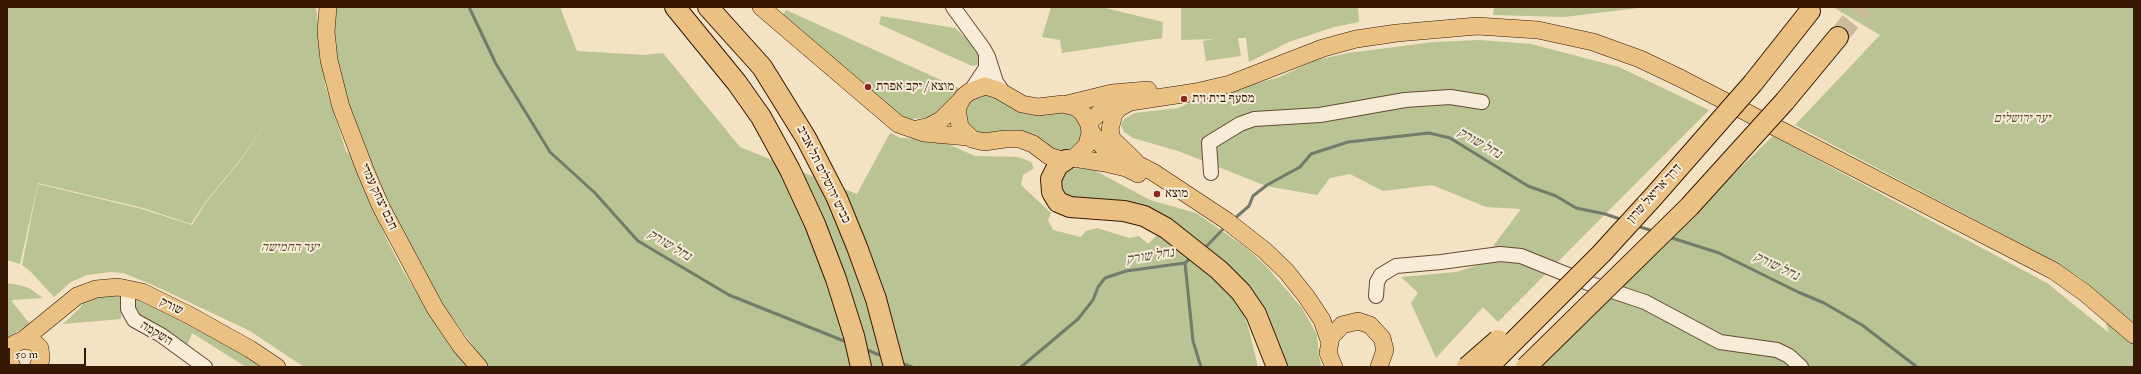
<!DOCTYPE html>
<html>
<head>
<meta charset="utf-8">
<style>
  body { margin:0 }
  #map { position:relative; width:2141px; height:374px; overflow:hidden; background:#f3e2c3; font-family:"IM FELL Double Pica",serif }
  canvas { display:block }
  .frame { position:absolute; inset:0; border:8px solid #361804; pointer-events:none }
  .scale { position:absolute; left:8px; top:348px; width:78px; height:18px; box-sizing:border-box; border:2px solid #361804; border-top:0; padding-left:5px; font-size:12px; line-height:14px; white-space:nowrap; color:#361804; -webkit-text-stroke:3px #f7ecd8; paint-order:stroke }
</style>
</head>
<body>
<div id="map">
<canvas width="2141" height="374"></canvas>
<div class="frame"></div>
<div class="scale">50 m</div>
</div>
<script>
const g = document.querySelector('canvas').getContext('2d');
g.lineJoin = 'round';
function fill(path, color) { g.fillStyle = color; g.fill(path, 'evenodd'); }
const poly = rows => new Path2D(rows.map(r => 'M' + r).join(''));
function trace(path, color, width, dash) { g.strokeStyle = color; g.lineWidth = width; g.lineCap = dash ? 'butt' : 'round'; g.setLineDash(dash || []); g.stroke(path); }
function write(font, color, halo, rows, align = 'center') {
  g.font = font + ' "IM FELL Double Pica","Frank Ruhl Libre",serif'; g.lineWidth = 4; g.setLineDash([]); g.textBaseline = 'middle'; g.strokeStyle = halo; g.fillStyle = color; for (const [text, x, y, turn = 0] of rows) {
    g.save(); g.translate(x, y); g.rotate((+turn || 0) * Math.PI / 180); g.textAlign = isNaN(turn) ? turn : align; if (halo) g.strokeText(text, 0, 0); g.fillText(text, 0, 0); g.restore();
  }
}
fill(poly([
  [7,7,316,7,325,85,346,151,353,159,386,238,402,269,439,329,469,367,304,367,250,331,153,285,123,273,110,272,87,275,71,282,54,297,30,271,22,265,38,184,142,209,192,225,207,201,241,160,273,112,241,159,206,201,191,224,143,208,38,183,20,264,7,260],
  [334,7,560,7,577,51,644,55,663,53,740,147,857,194,890,133,901,138,929,139,941,141,975,156,1018,157,1031,162,1034,168,1023,175,1021,185,1051,213,1048,220,1053,230,1081,237,1086,231,1097,228,1129,238,1139,236,1148,244,1161,231,1205,264,1241,307,1248,326,1258,367,489,367,422,277,383,199,345,101,330,26],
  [1051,7,1101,7,1163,22,1162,38,1062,53,1060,40,1042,37],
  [1181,7,1358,7,1359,22,1334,27,1289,42,1249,62,1246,38,1238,38,1241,56,1206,61,1203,41,1214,39,1181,40],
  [1494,7,1647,7,1564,17,1493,15],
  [1833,7,2134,7,2134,323,2079,277,2010,238,1795,125,1880,35],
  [786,10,961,89,932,117,911,119,901,116,780,18],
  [881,16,955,28,967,39,980,56,981,64,972,66,879,24],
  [1479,40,1531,44,1619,67,1709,110,1498,322,1483,307,1436,358,1411,303,1418,293,1401,277,1456,272,1479,265,1521,209,1486,207,1432,185,1383,191,1350,174,1330,178,1317,195,1266,186,1178,151,1133,138,1124,132,1121,125,1124,119,1135,113,1178,108,1207,95,1277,78,1316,60,1348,53,1434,42],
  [982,92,1073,112,1084,125,1083,140,1071,151,1062,152,973,133,962,112,963,106],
  [1773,136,2047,283,2109,333,2103,313,2134,340,2134,367,1534,367],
  [1078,168,1094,170,1150,200,1196,213,1245,247,1266,266,1302,308,1317,335,1319,357,1322,367,1288,367,1264,313,1196,239,1066,196,1061,190,1060,178,1068,170],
  [7,283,19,285,29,288,43,298,12,300,13,303,30,324,7,338],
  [98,295,118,296,122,299,121,319,63,324,81,307,83,301],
  [134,297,139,297,241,352,263,367,246,367,192,333,187,346,156,327,152,321,143,322,134,309]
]), '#bac394');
trace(poly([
  [469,7,496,64,550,152,595,193,638,241,729,295,849,343],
  [1234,219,1249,206,1253,196,1267,185,1300,167,1311,154,1348,142,1429,133,1450,138,1528,186,1556,196,1576,208,1605,214,1623,220],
  [1637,226,1653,231],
  [1669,237,1719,253,1798,292,1824,303,1862,325,1917,367],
  [1204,249,1225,227],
  [1185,263,1193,341,1201,367],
  [865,349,884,357],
  [901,363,912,367],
  [1021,367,1078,319,1093,300,1098,287,1105,278,1126,271,1185,263,1191,258]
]), '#737c6b', 3);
trace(poly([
  [1838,37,1862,7]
]), '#cdba9d', 20, [20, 10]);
const minor = poly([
  [953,7,983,48,988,57,996,82,1005,95],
  [972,89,986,68,986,56],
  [1211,173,1209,143,1240,124,1254,119,1320,115,1405,100,1450,97,1482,102],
  [128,289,128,309,134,320,161,335,205,367],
  [1376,296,1377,282,1381,275,1396,266,1441,262,1500,254,1521,256,1588,283,1645,302,1720,342,1777,350,1789,356,1801,367]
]);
const major = poly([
  [328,7,326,32,329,60,341,107,366,172,381,207,435,308,460,345,479,367],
  [761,7,898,124,924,133,968,137],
  [985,86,998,90,1022,104,1038,107,1063,104,1075,107,1082,112,1089,124,1090,133,1087,145,1075,157,1062,160,1049,156,1033,144,1020,139,1005,139,984,142,972,139,960,127,957,109,963,97,969,92,985,86],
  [1067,104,1112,93,1148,90],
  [1090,128,1089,123,1100,112,1110,105,1124,100],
  [917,129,930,126,941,120,960,101],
  [1090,130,1102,146,1153,172,1227,221,1264,250,1286,271,1306,296,1322,320,1329,340],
  [1073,158,1105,163,1126,168,1138,174],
  [1135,161,1112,139,1110,129,1114,114,1119,108,1130,102,1196,92,1230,84,1323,48,1356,39,1397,33,1477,26,1538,30,1593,42,1640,59,1680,78,2054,271,2085,293,2134,335],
  [23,340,77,296,96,289,118,287,142,292,189,315,250,349,277,367],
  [12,367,9,359,10,351,14,344,23,340,34,342,40,348,41,359,38,367],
  [1334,367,1328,353,1331,337,1342,325,1358,321,1370,325,1382,338,1385,350,1379,367]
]);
const highway = poly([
  [675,7,737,83,761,117,790,170,815,224,836,279,854,336,861,367],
  [708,7,762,67,806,138,837,198,857,247,876,299,894,367],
  [1753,83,1810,11],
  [1785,101,1838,37],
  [1066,160,1058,165,1051,179,1052,192,1058,202,1070,207,1124,211,1144,216,1166,228,1219,270,1241,292,1256,314,1277,367]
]);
trace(minor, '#654a34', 16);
trace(major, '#361804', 18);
trace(highway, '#361804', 22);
trace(minor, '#f7ecd8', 14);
trace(major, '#eac182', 17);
trace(highway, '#eac182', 20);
const highwayBridge = poly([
  [1467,367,1498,340],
  [1488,367,1601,254,1654,196,1753,83],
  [1526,367,1689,207,1785,101]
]);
trace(highwayBridge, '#361804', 22, []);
trace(highwayBridge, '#eac182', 20);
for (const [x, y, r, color] of [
  [868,87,4,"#8f2418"],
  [1184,99,4,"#8f2418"],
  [1157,194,4,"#8f2418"]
]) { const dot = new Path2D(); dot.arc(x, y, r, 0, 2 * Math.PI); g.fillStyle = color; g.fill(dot); trace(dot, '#f7ecd8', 1.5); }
write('13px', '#361804', '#f7ecd8', [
  ["מוצא / יקב אפרת",876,87],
  ["מסעף בית זית",1192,99],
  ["מוצא",1165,194]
], 'left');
write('italic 13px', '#5e4b2f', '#f7ecd8', [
  ["יער ירושלים",2022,119],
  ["יער החמישה",290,248]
]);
write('13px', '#361804', '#f7ecd8', [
  ["כביש ירושלים תל אביב",823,175,64],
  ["דרך אריאל שרון",1655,194,-48],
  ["חכם יצחק עמדי",378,197,65],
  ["שורק",171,307,26],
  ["השקמה",156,334,31]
]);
write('italic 14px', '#5a5240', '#f7ecd8', [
  ["נחל שורק",1479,144,30],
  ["נחל שורק",669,246,31],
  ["נחל שורק",1150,257,-9],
  ["נחל שורק",1776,267,26]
]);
</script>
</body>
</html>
